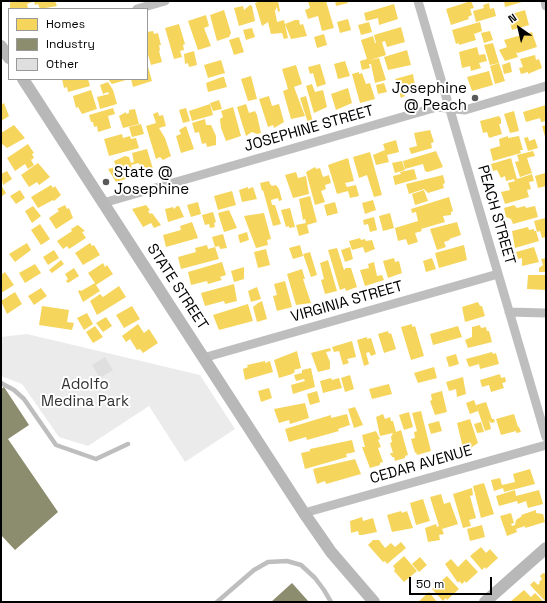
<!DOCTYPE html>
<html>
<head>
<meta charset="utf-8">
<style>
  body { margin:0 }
  #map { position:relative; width:547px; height:603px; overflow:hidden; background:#fff; font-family:"Space Grotesk",sans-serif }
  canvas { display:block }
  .frame { position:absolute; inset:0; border:2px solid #000; pointer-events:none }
  .legend { position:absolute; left:8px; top:8px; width:140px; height:72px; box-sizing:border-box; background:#fff; border:1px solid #999; margin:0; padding:5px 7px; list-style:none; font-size:12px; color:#000 }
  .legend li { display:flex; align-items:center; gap:8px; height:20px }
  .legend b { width:20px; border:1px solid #999 }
  .north { position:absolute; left:499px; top:8px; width:40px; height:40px; -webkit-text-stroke:3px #fff; paint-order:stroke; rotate:326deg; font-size:11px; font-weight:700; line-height:16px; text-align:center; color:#000 }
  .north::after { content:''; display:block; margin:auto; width:14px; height:18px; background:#000; clip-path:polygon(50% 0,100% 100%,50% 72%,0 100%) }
  .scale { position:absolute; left:409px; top:577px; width:83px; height:18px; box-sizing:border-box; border:2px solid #000; border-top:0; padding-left:5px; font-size:12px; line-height:14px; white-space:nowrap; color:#000; -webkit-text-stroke:3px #fff; paint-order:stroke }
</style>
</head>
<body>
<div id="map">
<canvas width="547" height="603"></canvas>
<div class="frame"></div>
<ul class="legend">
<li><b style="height:11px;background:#f6d55c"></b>Homes</li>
<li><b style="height:11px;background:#8c8c6e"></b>Industry</li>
<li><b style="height:11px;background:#dfdfdf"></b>Other</li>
</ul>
<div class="north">N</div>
<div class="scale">50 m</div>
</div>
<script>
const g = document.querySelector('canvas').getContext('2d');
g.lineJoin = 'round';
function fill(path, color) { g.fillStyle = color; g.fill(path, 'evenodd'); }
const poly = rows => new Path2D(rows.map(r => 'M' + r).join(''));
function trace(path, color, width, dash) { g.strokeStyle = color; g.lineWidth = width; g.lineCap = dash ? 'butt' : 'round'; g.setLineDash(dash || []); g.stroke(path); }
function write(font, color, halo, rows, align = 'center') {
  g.font = font + ' "Space Grotesk",sans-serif'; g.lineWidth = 4; g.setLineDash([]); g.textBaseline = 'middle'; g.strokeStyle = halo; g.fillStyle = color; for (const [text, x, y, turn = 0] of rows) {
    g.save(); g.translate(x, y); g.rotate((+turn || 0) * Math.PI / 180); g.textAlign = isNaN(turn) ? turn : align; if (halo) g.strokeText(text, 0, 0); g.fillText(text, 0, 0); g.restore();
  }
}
fill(poly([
  [27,334,200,375,235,429,185,462,149,406,88,446,59,437,22,384,1,376,1,337]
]), '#ebebeb');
fill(poly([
  [14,1,31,1,32,2,27,4,28,8,26,9,10,9,10,2],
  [34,1,55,1,57,6,40,9,38,4,35,5],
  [261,1,278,1,280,11,278,12,277,7,275,11,277,22,284,20,288,38,284,39,282,33,271,34,268,22,262,26,255,3],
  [308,1,326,1,334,28,322,31,318,16,308,19,305,10,310,8],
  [335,1,347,1,348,3,336,6],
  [471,1,474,8,470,9,472,15,468,17,469,19,451,25,446,9],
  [504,1,522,1,522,2,505,7],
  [489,3,490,9,494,8,496,16,476,22,473,11,484,8,483,5],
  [394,4,398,19,379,25,378,18,366,21,364,13],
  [250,5,252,6,255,21,239,26,234,8,243,6,244,10],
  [224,10,231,33,229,37,217,41,210,15],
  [525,10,529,25,512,30,508,15],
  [206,15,209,26,204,28,211,46,198,50,188,21],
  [348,19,351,30,340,33,337,22],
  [295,20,299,20,300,25,303,24,307,36,291,39,285,24],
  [369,22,372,32,361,35,358,25],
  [480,22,482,31,474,34,476,40,459,45,459,43,456,44,452,30],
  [179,24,185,44,183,45,184,50,180,51,182,57,174,59,165,28],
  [401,27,405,42,387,47,385,41,382,42,386,55,370,60,379,58,386,80,375,83,371,64,369,64,370,68,362,70,360,61,367,59,361,40,373,36,375,43,376,43,374,35],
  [252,28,255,37,246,40,243,30],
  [153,31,154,34,158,33,161,45,159,45,160,50,159,51,162,62,151,65,147,51,147,32],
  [490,31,493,40,484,43,481,33],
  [532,32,537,47,518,53,516,52,518,57,505,61,499,50,507,47,504,40],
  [324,34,327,45,317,48,314,37],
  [239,37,244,52,234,55,229,40],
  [493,43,499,63,490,65,484,45],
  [477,47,479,55,485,54,487,61,479,63,481,68,471,71,470,66,462,68,459,52],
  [407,50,411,65,388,70,384,57],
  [194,51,197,65,189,67,188,63,185,64,184,54],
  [535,55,536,60,539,59,542,68,528,74,528,72,521,74,519,68,523,67,520,59],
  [221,60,225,73,208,78,204,65],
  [345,61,350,76,338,79,334,64],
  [510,62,512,72,504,74,502,65],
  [147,63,152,81,133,87,131,79,147,79],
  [499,63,505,81,495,84,490,66],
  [320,64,326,84,317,87,313,73,310,74,308,67],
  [296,65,302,84,294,87,305,116,291,119,283,91,288,89,282,69],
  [489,71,493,85,472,91,467,77],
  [359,72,359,74,362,73,366,84,370,83,375,99,360,103,352,74],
  [413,74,416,91,404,94,405,96,401,98,395,79],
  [251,76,257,99,248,101,241,79],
  [222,77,224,77,227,87,208,92,206,83],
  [62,79,88,79,90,86,68,92,67,87,64,88],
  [108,79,126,79,126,80,112,84],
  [108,82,113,90,117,104,100,109,97,97,109,94,108,92,103,94,100,85],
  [384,83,387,92,378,94,376,85],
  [312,84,315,92,323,90,327,107,314,113,306,86],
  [348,88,352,103,336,110,331,94],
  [91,90,97,109,82,114,78,107,76,108,73,96],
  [269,96,272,106,279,104,284,122,274,128,273,125,268,127,259,99],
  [306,96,313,122,308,123,300,98],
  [219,100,222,109,213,111,210,103],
  [4,103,9,116,1,121,1,105],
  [210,104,213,115,192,121,189,111],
  [246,104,249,113,255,111,257,115,261,133,257,134,252,132,246,136,237,107],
  [546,105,546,121,541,122,540,118,526,122,523,112],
  [233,107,241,136,226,141,221,128,220,119,223,117,221,111],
  [113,108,115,114,108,116,111,128,98,132,97,126,94,127,93,122,91,122,89,115],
  [186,108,190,121,183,123,179,110],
  [135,109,139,124,123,128,119,116,126,112,126,114,129,113,129,110],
  [514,111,519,131,510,133,504,114],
  [158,112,159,116,163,115,166,126,159,128,165,138,171,156,163,160,160,157,156,159,146,126,156,123,153,114],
  [499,116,501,119,501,124,499,124,502,134,489,138,487,132,483,133,480,121],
  [205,119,206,125,211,125,216,136,216,145,207,147,206,143,202,144,199,132,195,133,192,123],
  [141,124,144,134,132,137,129,127],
  [14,125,25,138,7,148,1,143,1,133],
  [546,125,546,140,542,126],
  [186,126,194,149,181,153,176,136,181,134,179,130],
  [430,130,434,142,431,143,432,148,411,154,409,148,417,146,414,133],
  [122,134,123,138,130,136,131,139,136,138,139,148,109,156,104,139],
  [508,136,508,138,519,136,523,150,520,150,521,153,493,161,490,149,500,146,499,139],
  [528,137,529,141,535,139,538,148,528,151,524,138],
  [396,140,399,152,387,155,389,162,376,165,373,155,385,150,383,144],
  [28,144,34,153,32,154,34,158,31,160,34,165,28,169,25,164,15,171,7,158],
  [147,149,153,169,142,173,139,163,131,165,135,176,116,182,108,169,116,167,114,161,125,156,129,157,131,163,134,162,132,153],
  [436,151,443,167,428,172,425,171,423,164,405,169,403,161],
  [533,151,535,156,527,158,532,173,520,177,515,162,519,161,517,155],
  [370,152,382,195,374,197,367,175,359,178,353,157],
  [348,158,354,181,345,183,347,187,356,185,359,196,350,198,348,191,337,194,328,165],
  [511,158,517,179,532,174,534,181,529,182,531,189,527,190,529,197,505,204,501,192,510,190,508,183,515,181,514,179,506,181,505,176,501,178,497,170,493,171,491,164],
  [402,161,405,170,395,173,392,163],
  [38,163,50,177,39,185,37,182,29,187,21,175],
  [315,167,316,169,320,168,323,177,329,175,331,183,325,185,326,189,321,191,325,202,315,205,306,172],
  [414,169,417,179,395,185,393,176,401,174,400,172],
  [7,171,12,179,3,185,1,174],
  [296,172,298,178,306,176,309,194,293,198,285,175],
  [545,173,546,186,538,188,535,176],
  [443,175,445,183,443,184,444,188,428,193,424,189,409,194,406,184],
  [269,181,270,184,272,186,276,185,279,189,282,200,279,201,278,198,271,200,272,205,275,205,281,224,273,226,263,190,262,191,260,183],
  [1,185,6,193,1,197],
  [51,185,53,188,55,186,61,195,54,201,53,200,38,208,31,197],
  [248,187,248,189,253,187,257,199,242,202,239,190],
  [20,190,25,198,16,204,10,196],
  [424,190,428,201,415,205,412,194],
  [232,191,236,205,218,210,214,196],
  [310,196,317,222,307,225,309,233,299,236,296,225,306,223,305,219,303,220,299,199],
  [449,197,453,211,451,212,451,215,443,216,445,222,421,229,422,231,415,233,418,242,408,245,406,239,398,241,395,228,418,221,416,212,412,213,411,209],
  [373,200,376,210,365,214,362,203],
  [198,202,201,214,191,217,187,205],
  [335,202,338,213,327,216,324,205],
  [65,205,67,209,69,208,73,218,56,229,49,218,59,211,57,209],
  [146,205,150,210,148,211,150,214,152,213,161,225,154,228,151,223,143,227,132,209],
  [514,205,517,208,525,206,526,208,535,206,538,217,513,224,511,219,506,217,504,208],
  [33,206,41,216,32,223,25,211],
  [177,206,179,206,184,217,168,222,165,209,173,207,174,209],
  [290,208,295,227,289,228,289,226,286,227,281,210],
  [229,210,237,228,224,232,218,213],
  [213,212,216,222,214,223,215,227,210,228,209,224,205,225,202,215],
  [264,213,271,239,267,240,268,245,256,248,244,216],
  [390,213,394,228,383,231,379,216],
  [374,217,377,230,370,232,368,224,364,225,363,220],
  [545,218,546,237,542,238,540,231,537,232,534,221],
  [192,222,198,238,166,247,163,235,181,230,180,226],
  [457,222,461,235,449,239,450,240,444,242,446,247,437,250,430,229],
  [40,224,50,239,41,245,31,230],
  [78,225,85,231,82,232,86,238,69,249,67,246,63,249,57,241,72,231,71,229],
  [528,227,529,230,534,229,534,231,536,231,539,241,515,248,512,231],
  [247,232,249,240,240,243,238,235],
  [223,234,227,248,220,249,219,246,215,247,219,259,181,269,178,257,196,252,195,248,207,245,208,249,215,247,212,237],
  [360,238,361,240,365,239,366,241,372,240,375,249,365,253,363,247,352,250,349,241],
  [27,243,31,250,15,262,9,254],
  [90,243,92,246,94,245,100,255,83,265,75,253],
  [300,245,303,256,293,259,289,248],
  [464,245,467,260,439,268,435,253],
  [350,247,353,259,345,262,341,250],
  [534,247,539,262,522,266,522,258,518,259,516,252],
  [337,248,344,270,346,268,351,268,357,287,346,291,345,288,340,290,328,250],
  [266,249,270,265,258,268,254,252],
  [54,250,59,258,48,265,43,257],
  [310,252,317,275,311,277,303,254],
  [394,258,395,262,399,261,402,273,388,278,383,261],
  [432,258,436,269,426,272,423,261],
  [546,258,546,272,539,272,539,268,543,265,541,259],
  [61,260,64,264,52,273,49,270],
  [328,260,337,291,325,294,321,280,324,279,320,263],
  [222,262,226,275,220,277,222,280,208,284,207,281,191,285,188,272],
  [374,262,377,276,382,275,384,280,365,286,360,270,369,268,368,264],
  [103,263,105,267,107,265,113,274,96,285,100,291,83,302,78,291,80,290,81,291,95,283,88,273],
  [35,264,41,273,25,283,19,273],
  [244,267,244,279,234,282,231,271],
  [74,268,79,276,68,283,66,281,68,279,65,274],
  [302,269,305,279,303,279,311,303,296,305,287,274],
  [5,272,14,285,1,293,1,275],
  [528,275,546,275,546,290,527,289],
  [285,281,292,307,277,311,273,296,277,295,274,284],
  [234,284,237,301,225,304,224,301,205,306,201,293],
  [119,286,126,297,97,315,90,301,100,294,103,297],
  [257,287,261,299,251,302,248,291],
  [41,288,47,296,34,305,28,296],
  [15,292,22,304,7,314,1,301],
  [262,301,267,319,257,322,253,307,258,303],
  [478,302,480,306,482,306,485,316,465,322,462,307],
  [248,304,253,321,219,330,213,315],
  [42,306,69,310,67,322,74,323,72,330,39,325],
  [132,306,140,319,124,328,116,315],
  [87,313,93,324,84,330,77,318],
  [106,317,112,326,103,332,96,323],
  [138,324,144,333,149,329,158,343,143,353,140,349,137,350,130,339,126,342,122,336],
  [412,324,412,327,415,326,424,356,411,360,401,327],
  [480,325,481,328,486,327,487,331,489,331,492,342,468,348,465,340,472,337,472,327],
  [95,326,103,337,93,343,86,332],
  [458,326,462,337,433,345,430,334],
  [388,331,389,334,391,333,396,349,384,353,378,334],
  [367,337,367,339,371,338,376,354,371,356,369,352,366,353,369,364,364,366,357,340],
  [352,341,356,357,347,359,349,363,343,365,339,351,334,352,332,347],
  [330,348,331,351,326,352,330,362,330,369,318,372,311,353],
  [297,351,301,368,294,370,295,372,292,374,279,378,274,360],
  [492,352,493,354,496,353,499,364,480,369,479,364,469,367,466,359],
  [456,354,459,364,449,367,446,357],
  [265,361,265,363,270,361,273,372,245,380,243,369,248,367,247,365],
  [434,367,437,378,418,383,414,373],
  [311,368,315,387,293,394,291,385,305,381,304,379,296,381,294,375,302,373,302,370],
  [500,374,501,378,505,377,506,382,502,383,504,388,491,392,489,385,482,387,480,380],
  [350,375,354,389,345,392,341,378],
  [463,377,466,394,457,397,456,389,449,391,446,382],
  [331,378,332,380,339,378,342,388,323,393,320,381],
  [389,384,392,394,372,399,369,389],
  [269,388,272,398,261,402,258,391],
  [317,391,320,402,310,405,307,394],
  [442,391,447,412,435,415,430,401,432,400,431,394],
  [474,400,478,411,470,414,466,403],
  [486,402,492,419,494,419,495,422,491,423,489,420,491,429,485,431,476,405],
  [305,403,309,418,290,424,289,420,279,423,274,409],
  [355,407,363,425,354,428,348,409],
  [421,411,431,451,417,455,416,452,415,453,411,439,415,438,414,432,417,431,412,413],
  [409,412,413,427,404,430,399,415],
  [347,414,350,425,338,429,339,431,307,440,306,437,289,442,285,429,331,415,331,418],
  [383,414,385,419,390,417,391,421,393,421,396,432,401,430,408,455,405,456,405,458,395,461,394,457,392,457,390,453,393,453,390,443,392,442,391,437,393,433,380,436,376,417],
  [514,414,518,427,519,427,521,432,516,433,516,431,501,435,496,419],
  [470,419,478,443,469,449,468,446,463,448,457,423],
  [439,421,442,431,431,434,428,424],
  [481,422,484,432,477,433,474,424],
  [376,431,380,439,378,440,381,447,378,448,383,462,380,463,380,465,370,468,362,447,365,447,362,435],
  [352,440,355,452,346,454,347,457,305,469,301,453,310,451,310,449],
  [355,459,361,474,326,484,325,481,317,484,313,469],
  [530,469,535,484,504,492,503,488,494,491,491,480,500,478,502,485,515,482,513,474],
  [484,483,494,514,481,518,473,486],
  [472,488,473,495,470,496,476,518,469,520,471,526,463,528,453,494],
  [515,490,516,496,539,490,543,504,528,508,526,501,518,504,517,501,499,506,496,496],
  [441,494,444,504,450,502,458,524,442,529,444,534,439,535,440,540,428,542,425,528,436,524,437,527,439,526,430,497],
  [423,499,430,521,416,525,410,503],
  [536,510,536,513,543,514,545,522,525,528,525,526,516,529,517,532,507,536,500,516,511,513,514,523,511,524,512,526,515,525,516,520,522,516,521,515],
  [401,511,402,513,407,511,413,528,392,532,387,515],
  [362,517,363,521,373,518,377,532,362,535,359,535,358,531,351,533,350,521],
  [482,525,485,537,470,541,467,529],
  [373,540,379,540,385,548,391,543,395,547,401,542,406,548,387,564,385,561,383,562,368,545],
  [481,547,486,553,490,549,498,558,486,569,485,567,482,570,470,556],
  [404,556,417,571,404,582,394,571,395,569,393,566],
  [420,557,427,565,419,572,412,564],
  [451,559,458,567,466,559,478,572,466,583,465,581,462,584,459,581,458,583,445,564],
  [543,573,546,574,545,601,530,585,534,581,538,585,540,583,539,582,542,579,540,576],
  [447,576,459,589,447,600,446,598,443,601,432,589],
  [524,590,531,597,535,593,543,601,510,602],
  [429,592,437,602,418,602]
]), '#f6d55c');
fill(poly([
  [4,387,29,425,8,439,58,512,15,550,1,535,1,389],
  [292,583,309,602,271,602]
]), '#8c8c6e');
fill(poly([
  [105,357,113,370,100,378,92,365]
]), '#dfdfdf');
trace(poly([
  [1,383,14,390,24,399,56,445,96,459,128,444],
  [217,602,254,570,268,562,287,561,301,565,315,578,324,590,331,602]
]), '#bebebe', 4.5);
trace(poly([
  [418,1,546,437],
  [545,1,546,6],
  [137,9,165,1],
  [103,203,437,107,465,110,546,86],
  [509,312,546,313],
  [203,358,498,274],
  [304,513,546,445]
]), '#bebebe', 9);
trace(poly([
  [1,46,9,58],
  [23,79,304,513,331,552,374,602],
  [485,602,546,548]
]), '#b8b8b8', 12);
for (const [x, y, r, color] of [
  [475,98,4,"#595959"],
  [106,182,4,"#595959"]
]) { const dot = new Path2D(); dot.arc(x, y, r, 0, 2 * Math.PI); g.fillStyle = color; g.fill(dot); trace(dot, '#fff', 1.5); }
write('15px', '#000', '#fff', [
  ["Josephine",467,89],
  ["@ Peach",467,106],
  ["State @",114,173,"left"],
  ["Josephine",114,190,"left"]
], 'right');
write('15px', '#000', '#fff', [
  ["JOSEPHINE STREET",309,129,-16],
  ["PEACH STREET",496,215,74],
  ["STATE STREET",177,287,57],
  ["VIRGINIA STREET",347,302,-16],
  ["CEDAR AVENUE",421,465,-16]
]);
write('15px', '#323232', '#fff', [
  ["Adolfo",85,385],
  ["Medina Park",85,402]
]);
</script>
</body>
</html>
